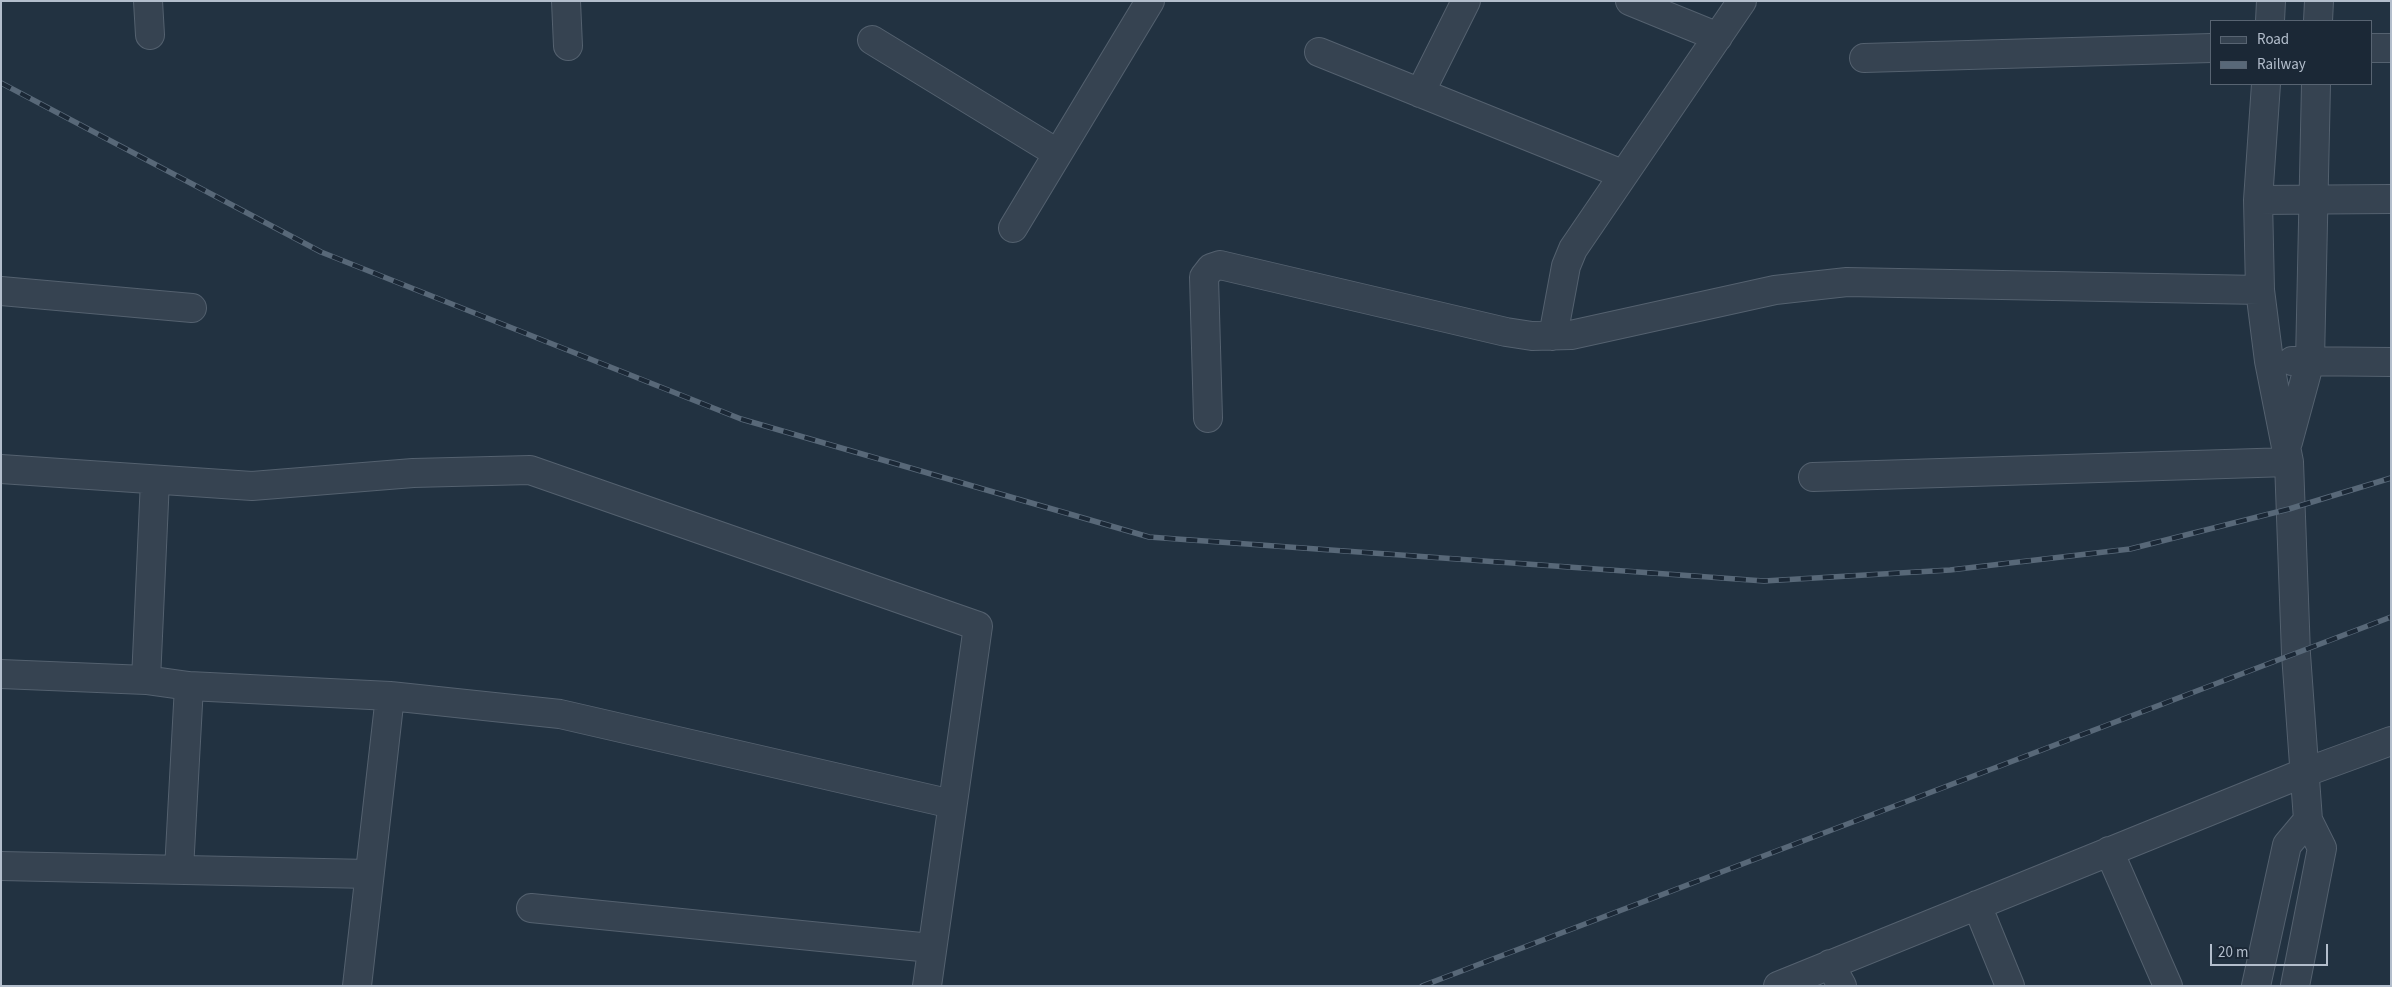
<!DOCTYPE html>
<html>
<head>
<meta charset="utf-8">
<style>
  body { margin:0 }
  #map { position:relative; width:2392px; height:987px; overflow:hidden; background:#223241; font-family:"Source Sans 3",sans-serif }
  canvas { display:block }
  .frame { position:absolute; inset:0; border:2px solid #b3becc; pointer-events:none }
  .legend { position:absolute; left:2210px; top:20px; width:162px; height:65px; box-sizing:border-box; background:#1b2836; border:1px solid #586472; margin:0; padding:6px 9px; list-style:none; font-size:15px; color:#b3becc }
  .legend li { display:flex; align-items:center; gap:10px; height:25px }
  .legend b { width:25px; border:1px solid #586472 }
  .scale { position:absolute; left:2210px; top:944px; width:118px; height:22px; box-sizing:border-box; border:2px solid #b3becc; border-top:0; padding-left:6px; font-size:15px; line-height:18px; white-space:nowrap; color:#b3becc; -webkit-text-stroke:4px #1b2836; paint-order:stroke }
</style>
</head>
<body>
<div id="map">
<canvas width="2392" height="987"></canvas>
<div class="frame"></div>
<ul class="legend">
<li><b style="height:6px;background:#364351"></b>Road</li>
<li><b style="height:6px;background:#586878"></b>Railway</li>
</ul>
<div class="scale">20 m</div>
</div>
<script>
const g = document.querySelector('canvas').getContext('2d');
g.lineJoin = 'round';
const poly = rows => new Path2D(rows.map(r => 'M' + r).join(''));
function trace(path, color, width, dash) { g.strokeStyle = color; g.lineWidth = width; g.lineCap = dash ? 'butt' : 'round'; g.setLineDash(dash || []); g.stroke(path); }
const minor = poly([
  [148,1,150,35],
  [566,1,568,46],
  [1630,1,1718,37],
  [2270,21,2271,1],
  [2318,21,2319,1],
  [872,40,1057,153],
  [2371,48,2391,48],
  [1319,52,1622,174],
  [1864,58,2211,48],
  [2266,84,2258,200,2260,290,2269,361,2289,462,2296,654,2308,820,2322,848,2295,986],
  [1420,93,1466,1],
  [2258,200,2391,199],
  [1013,228,1150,1],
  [1,291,192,308],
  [1553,336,1566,266,1573,249,1742,1],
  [2292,361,2391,362],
  [1208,418,1204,277,1211,268,1220,265,1506,332,1532,336,1571,335,1775,290,1847,282,2260,290],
  [2288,442,2310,361,2316,84],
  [1,469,252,486,413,473,530,470,978,626,927,986],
  [1813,477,2289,462],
  [1,674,146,680,189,686,390,696,560,714,952,804],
  [146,680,155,480],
  [2109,851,2168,986],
  [1,866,369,874],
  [179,870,189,686],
  [1977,905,2010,986],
  [531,908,931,948],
  [1830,964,1842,986],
  [357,986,390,696],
  [1778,986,2306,772,2391,741],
  [2256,986,2287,845,2308,820]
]);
trace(minor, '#54616f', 30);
trace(minor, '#364351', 28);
const rail = poly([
  [1,83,321,252,741,419,1149,537,1764,581,1950,570,2130,549,2289,509,2391,478],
  [1422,986,2391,617]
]);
trace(rail, '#586878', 5.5);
trace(rail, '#1b2836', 4, [11]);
</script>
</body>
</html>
